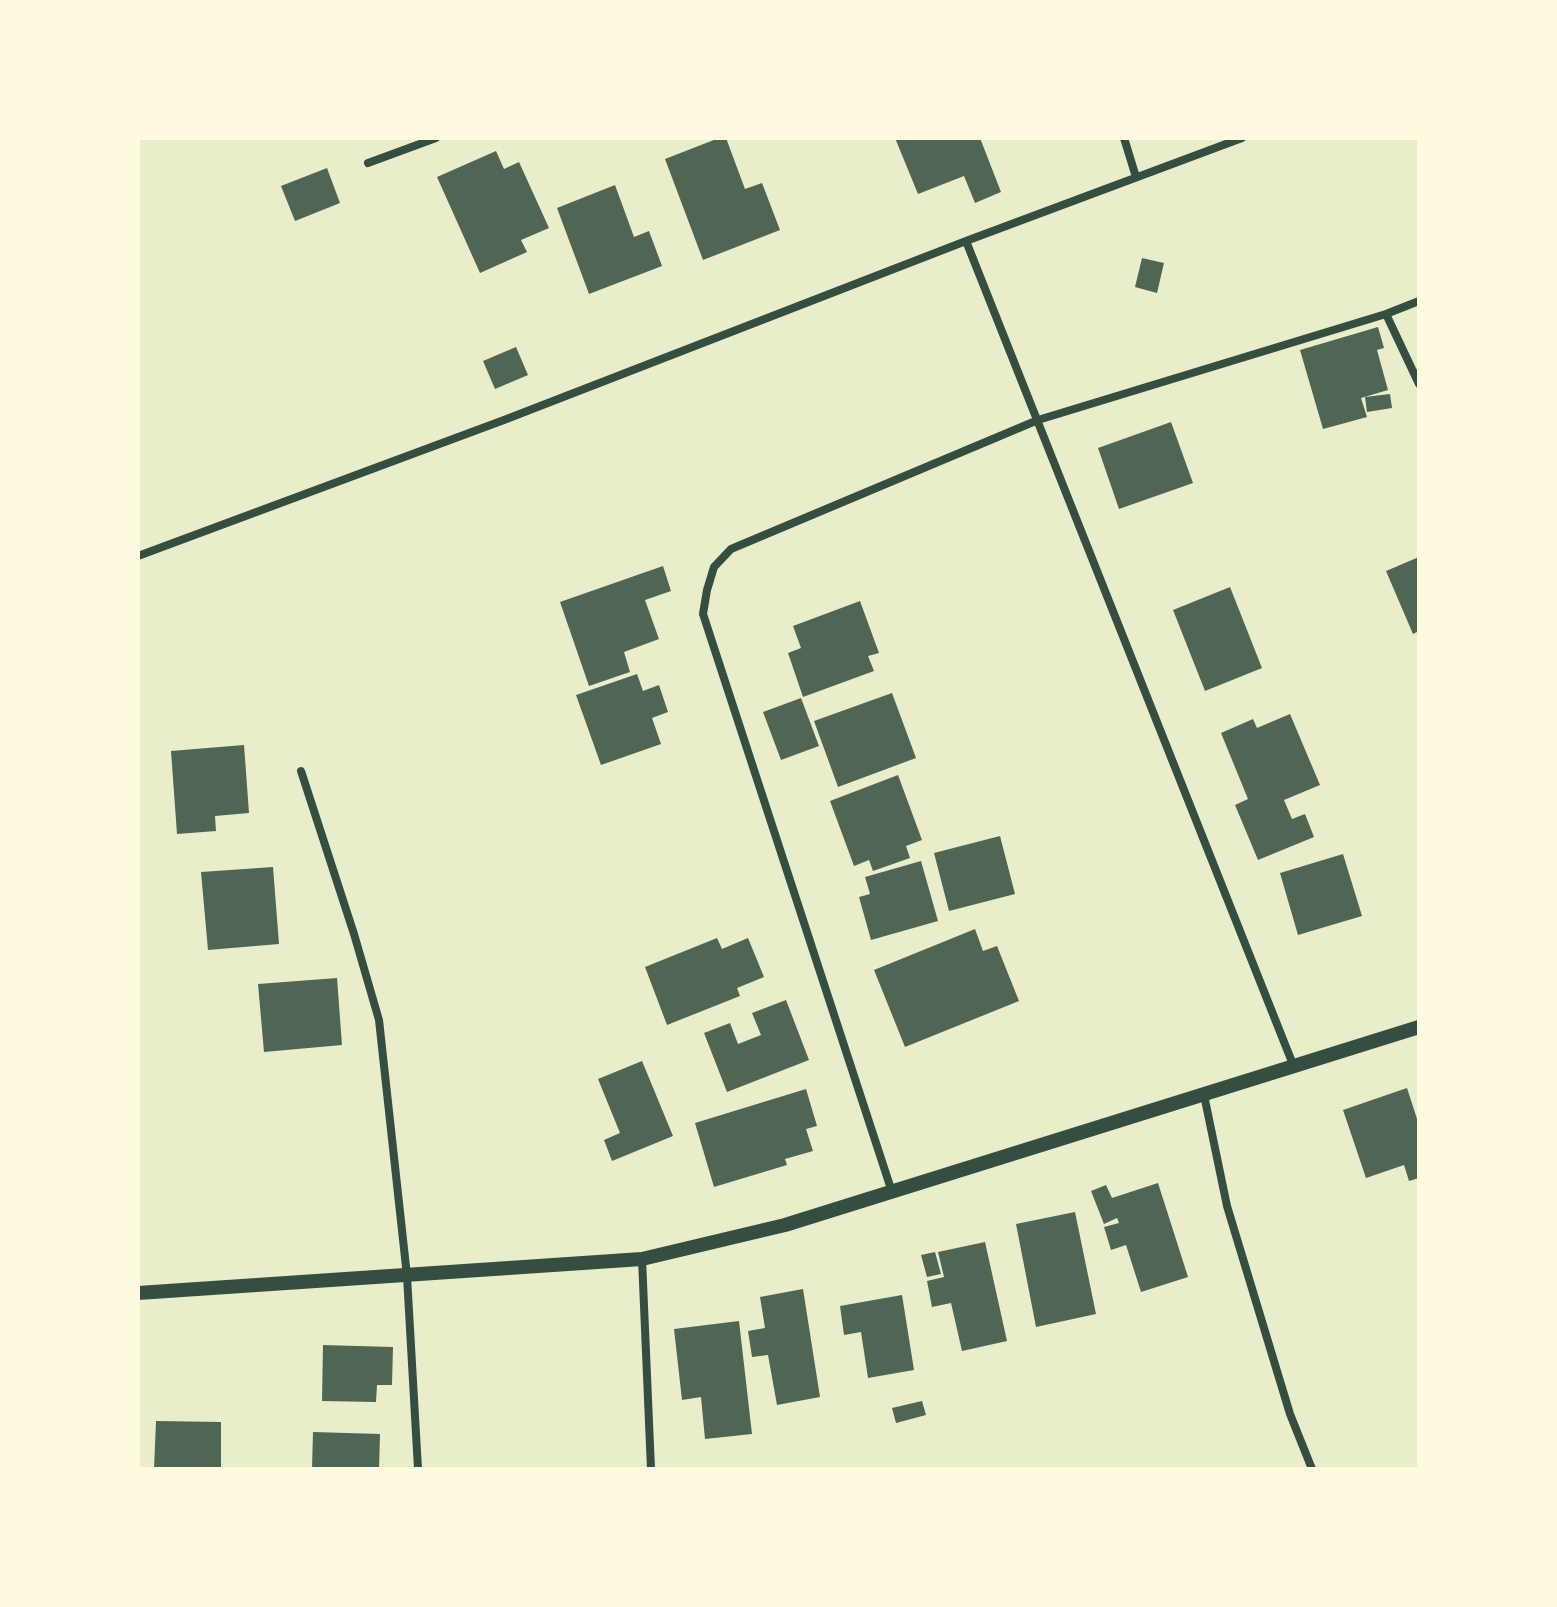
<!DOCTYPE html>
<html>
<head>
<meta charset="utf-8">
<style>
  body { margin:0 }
  #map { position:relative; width:1557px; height:1607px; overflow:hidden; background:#e9edc9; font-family:"Nunito Sans",sans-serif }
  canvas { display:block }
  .frame { position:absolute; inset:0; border:140px solid #fefae0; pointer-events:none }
</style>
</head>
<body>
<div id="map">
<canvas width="1557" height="1607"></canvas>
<div class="frame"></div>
</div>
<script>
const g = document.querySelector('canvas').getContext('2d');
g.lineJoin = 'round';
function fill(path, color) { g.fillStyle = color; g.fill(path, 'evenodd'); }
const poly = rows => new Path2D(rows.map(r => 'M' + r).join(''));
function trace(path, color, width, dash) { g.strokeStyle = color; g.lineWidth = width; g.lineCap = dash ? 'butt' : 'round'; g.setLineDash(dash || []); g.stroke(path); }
fill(poly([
  [719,138,726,138,745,189,762,183,780,230,703,260,665,159],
  [895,138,980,138,1001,192,975,203,964,176,918,194],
  [496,151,504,169,519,162,549,228,521,240,527,252,480,273,437,177],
  [327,168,340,203,295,221,281,186],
  [615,185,634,237,649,231,662,266,589,294,557,208],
  [1142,258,1164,263,1157,293,1135,287],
  [1378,327,1384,348,1377,350,1388,390,1361,398,1367,417,1323,429,1300,350],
  [516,347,528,375,495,389,483,361],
  [1390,394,1392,408,1367,412,1365,397],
  [1171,422,1193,483,1119,509,1098,448],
  [1419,557,1419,631,1413,634,1386,571],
  [663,566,671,591,645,600,659,639,624,652,630,672,589,686,560,602],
  [1230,587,1262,668,1205,691,1173,610],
  [860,601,879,653,868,656,874,671,803,697,788,653,801,648,793,626],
  [637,674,643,691,659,685,668,712,652,718,661,744,601,765,576,695],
  [892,693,916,758,838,787,814,721],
  [801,698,819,746,781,760,763,712],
  [1290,714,1320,785,1284,800,1292,819,1305,814,1314,837,1258,860,1235,805,1248,799,1221,733,1253,719,1257,728],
  [244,745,249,813,215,816,216,831,177,834,171,751],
  [898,775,922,840,906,846,910,858,873,871,869,860,854,866,830,801],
  [1000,836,1015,894,949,911,934,853],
  [1343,854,1362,916,1298,935,1280,873],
  [921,861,938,921,871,940,859,897,870,894,865,877],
  [273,867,279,944,208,950,201,872],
  [975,929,983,951,997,946,1019,1001,905,1047,874,970],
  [717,938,722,949,748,938,764,977,737,988,740,996,667,1025,645,967],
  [337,978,342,1045,264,1052,258,984],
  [786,1000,809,1060,727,1092,704,1033,730,1023,738,1044,761,1035,752,1013],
  [642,1061,673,1136,612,1161,604,1140,620,1133,598,1079],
  [1407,1088,1419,1125,1419,1178,1409,1181,1404,1165,1366,1178,1343,1110],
  [806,1089,817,1126,806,1129,813,1151,785,1159,787,1165,714,1187,695,1123],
  [1158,1183,1188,1277,1141,1292,1126,1245,1111,1250,1104,1227,1119,1223,1117,1218,1104,1224,1091,1191,1106,1185,1112,1198],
  [1075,1212,1096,1314,1036,1327,1016,1224],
  [985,1242,1007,1341,962,1351,951,1303,932,1307,927,1281,944,1277,938,1252],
  [935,1252,941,1274,927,1277,921,1255],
  [803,1289,820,1397,777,1405,768,1355,752,1357,748,1331,765,1328,760,1297],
  [902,1295,914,1370,868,1378,861,1332,844,1335,840,1306],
  [739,1321,752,1434,705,1439,701,1397,682,1400,674,1329],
  [323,1345,393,1347,392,1385,377,1385,376,1402,322,1401],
  [922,1401,926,1415,896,1423,892,1408],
  [156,1421,221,1422,221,1469,154,1469],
  [313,1432,380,1434,379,1469,312,1469]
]), '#4f6655');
trace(poly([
  [1124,138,1136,177],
  [368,163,436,138],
  [966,241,1294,1067],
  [1386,314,1419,384],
  [138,556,504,420,966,241,1242,138],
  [301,771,354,934,379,1020,407,1276,418,1469],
  [1204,1095,1227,1206,1290,1414,1312,1469],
  [892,1192,703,614,707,590,714,567,731,549,1038,420,1386,314,1419,301],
  [642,1259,651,1469]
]), '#344e41', 8);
trace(poly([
  [138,1293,642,1259,785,1225,1419,1027]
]), '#344e41', 14);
</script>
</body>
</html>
